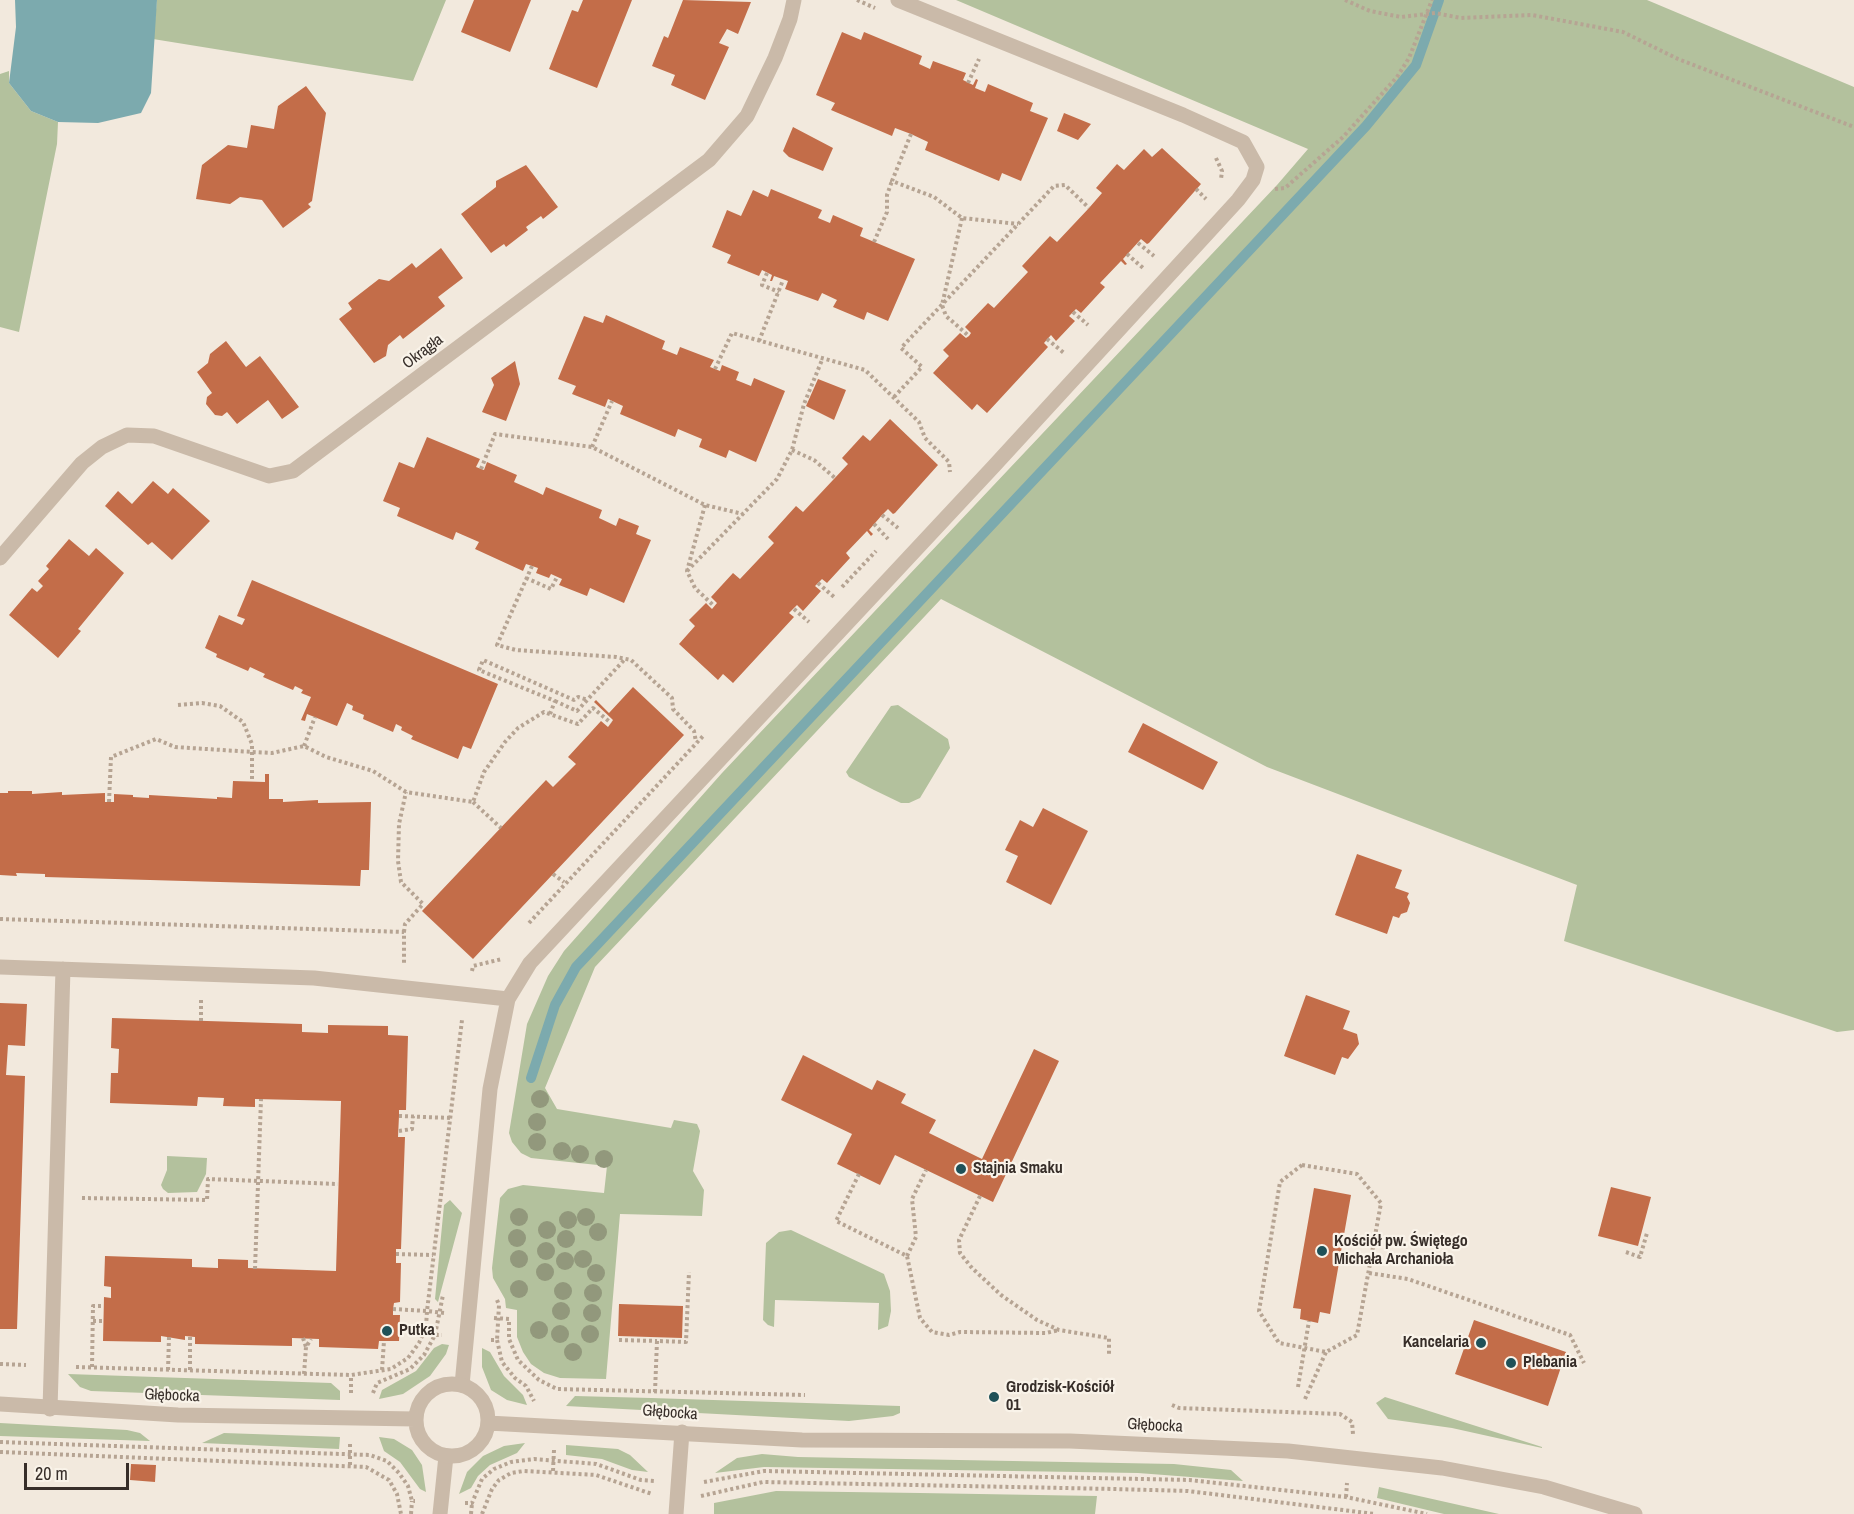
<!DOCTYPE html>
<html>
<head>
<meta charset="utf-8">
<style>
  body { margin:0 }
  #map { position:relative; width:1854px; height:1514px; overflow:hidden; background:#f2e9dd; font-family:"Archivo Narrow",sans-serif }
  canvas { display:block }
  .scale { position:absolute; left:24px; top:1463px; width:105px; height:27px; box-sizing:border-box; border:3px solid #372e29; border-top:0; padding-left:8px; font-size:18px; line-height:21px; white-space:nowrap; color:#372e29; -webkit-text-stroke:4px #f9f3e9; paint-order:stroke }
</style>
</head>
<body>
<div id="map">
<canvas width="1854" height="1514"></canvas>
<div class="scale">20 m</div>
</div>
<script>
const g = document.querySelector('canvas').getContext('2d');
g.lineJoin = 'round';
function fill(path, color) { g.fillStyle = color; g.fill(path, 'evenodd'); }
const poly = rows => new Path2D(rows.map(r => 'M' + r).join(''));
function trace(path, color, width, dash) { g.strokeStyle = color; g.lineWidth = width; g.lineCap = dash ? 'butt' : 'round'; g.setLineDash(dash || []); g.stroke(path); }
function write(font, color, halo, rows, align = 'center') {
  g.font = font + ' "Archivo Narrow",sans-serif'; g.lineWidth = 4.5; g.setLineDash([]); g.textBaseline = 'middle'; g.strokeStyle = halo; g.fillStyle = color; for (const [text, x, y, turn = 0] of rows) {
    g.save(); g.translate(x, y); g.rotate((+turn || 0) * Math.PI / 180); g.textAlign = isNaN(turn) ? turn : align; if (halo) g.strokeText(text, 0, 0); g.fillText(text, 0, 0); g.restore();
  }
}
fill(poly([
  [157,0,446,0,413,81,153,39],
  [956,0,1647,0,1854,87,1854,1030,1837,1032,1564,941,1577,885,1267,767,941,599,595,967,545,1088,557,1109,671,1128,674,1120,697,1124,700,1131,693,1171,704,1190,702,1216,620,1214,606,1379,560,1378,544,1373,531,1364,523,1352,517,1337,517,1310,506,1308,505,1299,493,1278,492,1268,500,1198,508,1189,523,1185,604,1193,607,1166,531,1158,521,1153,512,1142,509,1133,527,1024,548,976,564,951,722,773,1277,185,1308,149],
  [9,71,9,83,31,111,58,122,57,144,19,332,0,327,0,74],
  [898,705,948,739,950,748,920,798,909,803,901,803,874,790,849,777,846,772,891,706],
  [167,1156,207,1158,206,1174,197,1192,168,1193,163,1189,161,1185,167,1170],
  [450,1200,462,1213,438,1302,435,1299,444,1205],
  [791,1230,884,1274,890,1291,891,1311,888,1326,878,1330,879,1303,775,1300,774,1327,768,1325,763,1320,766,1243,779,1232],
  [442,1344,449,1345,446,1354,430,1376,403,1394,379,1399,382,1390,416,1371,434,1348],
  [482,1348,490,1352,504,1376,523,1395,527,1405,507,1400,491,1390,482,1367],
  [68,1374,331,1383,340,1391,340,1400,91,1391,80,1387],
  [575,1396,651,1398,900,1406,900,1413,893,1416,849,1421,566,1406],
  [1385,1397,1542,1447,1542,1448,1452,1428,1388,1419,1376,1403],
  [0,1423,127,1430,140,1433,150,1441,0,1436],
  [224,1433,340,1437,339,1449,202,1443],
  [379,1437,394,1439,412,1450,422,1465,426,1492,420,1489,400,1462,384,1451],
  [525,1443,517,1453,490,1465,478,1476,471,1488,459,1494,467,1472,483,1456,504,1446],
  [566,1445,618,1449,630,1455,648,1472,632,1470,602,1459,566,1455],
  [762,1454,798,1457,1174,1464,1231,1470,1243,1481,1138,1473,764,1467,715,1473,737,1458],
  [1379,1487,1499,1514,1444,1514,1377,1498],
  [776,1491,920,1493,1097,1496,1095,1514,714,1514,714,1503]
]), '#b3c19d');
fill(poly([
  [15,0,157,0,151,93,141,113,98,123,58,122,31,111,9,83,16,27]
]), '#7caaae');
trace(poly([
  [531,1078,555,1005,576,967,1366,126,1416,65,1439,0]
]), '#7caaae', 10);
fill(poly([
  [474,0,531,0,510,52,461,32],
  [583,0,632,0,597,88,549,69,572,10,578,12],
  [683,0,751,2,738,34,727,29,719,43,729,47,705,100,671,85,675,75,652,66,664,36,668,38],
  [842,32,861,40,864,32,922,56,919,64,930,69,933,61,966,73,963,80,973,85,976,79,978,80,975,88,985,92,988,84,1033,103,1030,111,1048,118,1021,181,1002,173,999,181,925,150,928,142,911,134,895,128,892,136,831,110,835,103,816,95],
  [306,86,326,113,312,201,308,204,311,207,283,228,262,200,240,197,230,204,196,199,202,165,228,145,247,148,251,125,274,129,278,106],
  [1064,113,1091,124,1078,140,1057,131],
  [793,127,833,148,823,171,789,157,783,151],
  [1162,148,1201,184,1149,243,1147,244,1141,239,1123,259,1127,264,1125,265,1121,261,1100,283,1105,287,1081,313,1076,309,1069,316,1075,321,1058,339,1056,341,1051,335,1044,343,1048,347,987,413,977,404,972,410,933,373,949,356,943,350,960,333,966,338,969,336,971,333,965,327,988,303,994,308,1028,272,1022,266,1050,236,1057,242,1089,208,1102,193,1096,188,1117,164,1124,170,1144,149,1152,157],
  [526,165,558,207,543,219,541,216,526,227,528,230,506,247,504,244,491,253,461,214,496,187,496,181],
  [771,189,822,210,818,218,830,223,833,215,863,228,860,236,915,259,888,321,867,312,864,320,833,307,837,300,822,293,818,301,785,289,788,281,774,276,772,281,770,281,772,275,762,270,759,276,727,263,731,255,712,247,727,210,741,216,753,190,768,197],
  [441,248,463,278,438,297,445,306,403,339,400,335,388,345,386,356,374,363,339,319,352,309,348,303,379,279,389,281,412,263,416,268],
  [606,315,665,341,662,349,677,355,680,347,714,360,710,367,720,371,722,365,739,372,736,380,751,386,754,378,785,391,756,462,729,450,726,458,699,447,702,439,678,429,675,437,620,414,623,406,608,399,605,407,572,394,576,386,558,379,584,316,603,323],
  [226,341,246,367,260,356,299,407,282,419,268,400,237,424,227,412,222,416,215,415,206,404,207,397,212,393,197,372,208,363,210,354],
  [515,361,520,384,506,421,482,412,494,385,491,378],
  [818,379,846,390,834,420,806,406],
  [890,419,938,465,895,513,893,514,888,509,882,515,869,530,873,534,871,536,867,531,846,553,850,558,827,583,822,579,815,586,821,591,803,611,797,605,789,613,794,617,733,683,723,674,718,680,679,644,695,626,689,620,706,603,712,609,717,603,711,597,733,573,740,579,774,543,768,537,796,506,803,512,848,464,842,458,863,435,870,441],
  [427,437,480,459,476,467,484,470,487,462,517,475,514,482,537,492,543,495,546,487,602,510,599,518,616,526,619,518,639,526,636,534,651,540,624,603,590,588,587,596,559,585,562,579,551,574,549,578,536,573,538,568,526,564,523,571,475,549,479,542,456,532,453,540,397,516,400,508,383,501,399,462,414,468],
  [153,481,168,494,173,488,210,521,172,560,152,542,148,545,105,506,118,491,132,504],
  [69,539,89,556,96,548,124,573,78,629,81,631,58,658,9,615,32,588,37,592,43,586,38,581,49,569,46,566],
  [252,580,498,684,471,749,463,746,458,759,411,739,413,736,401,730,402,727,396,724,393,732,363,719,364,715,352,710,353,706,347,703,337,726,307,714,305,721,301,720,311,697,301,693,303,690,295,686,293,690,263,677,265,674,250,667,248,671,216,657,217,654,205,648,219,615,242,625,245,619,237,616],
  [633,687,684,735,473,959,422,911,546,780,553,787,576,764,568,757,601,721,608,727,611,723,613,720,594,702,596,700,609,713],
  [1143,723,1218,762,1203,790,1128,752],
  [265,774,269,774,269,799,283,799,283,802,318,800,318,803,371,802,369,870,361,870,360,886,45,877,45,874,16,873,17,876,0,875,0,793,8,793,8,791,32,791,32,794,62,792,62,795,105,793,105,802,114,802,114,794,133,795,133,797,149,798,149,795,217,799,217,797,232,798,233,781,265,782],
  [1043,808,1088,831,1051,905,1006,882,1018,856,1005,850,1020,820,1033,827],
  [1357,854,1402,870,1395,888,1409,893,1407,897,1410,903,1407,912,1401,914,1399,918,1393,916,1387,934,1335,915],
  [1306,995,1350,1011,1343,1029,1357,1034,1359,1044,1348,1059,1342,1057,1335,1075,1284,1056],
  [0,1003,27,1004,25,1046,8,1045,6,1075,25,1076,17,1329,0,1329],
  [112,1018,302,1024,302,1032,328,1033,328,1025,388,1026,388,1035,408,1036,406,1110,399,1110,399,1116,398,1137,405,1137,401,1249,396,1249,396,1263,401,1263,400,1302,394,1303,393,1309,393,1315,400,1315,399,1341,379,1341,378,1349,319,1347,319,1339,292,1338,292,1346,195,1344,195,1337,185,1336,185,1340,161,1336,161,1342,103,1341,104,1297,111,1298,111,1287,104,1286,105,1256,192,1259,192,1267,218,1268,218,1259,248,1260,248,1268,336,1271,341,1101,255,1099,255,1107,223,1106,224,1098,198,1097,197,1106,110,1103,111,1073,118,1073,119,1049,111,1048],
  [1034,1049,1059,1061,993,1202,895,1155,880,1185,837,1164,852,1134,781,1100,803,1055,872,1090,877,1080,906,1094,901,1103,936,1120,929,1133,982,1159],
  [1611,1187,1651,1197,1638,1246,1598,1236],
  [1314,1188,1351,1195,1330,1314,1320,1312,1318,1323,1300,1319,1301,1309,1293,1308],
  [619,1304,683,1306,682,1338,618,1336],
  [1474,1320,1566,1352,1548,1406,1455,1374],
  [131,1464,156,1465,155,1482,130,1480]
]), '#c36d49');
trace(poly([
  [857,0,875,8],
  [1345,0,1370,11,1401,17,1435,13,1461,18,1532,15,1623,32,1678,59,1854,127],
  [968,83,979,59],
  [911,134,892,181,934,197,962,218,1018,224],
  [1216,158,1222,171,1221,179],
  [1196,189,1206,199],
  [1275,189,1285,188,1343,137,1397,77,1409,58,1432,0],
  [962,218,942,305,946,316,969,336],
  [874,242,887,212,887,195,892,181],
  [1138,243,1154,256],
  [1127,254,1143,268],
  [767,273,762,285,779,292],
  [1073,312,1088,325],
  [1047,339,1064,353],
  [759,341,783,280],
  [715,369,732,333,865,370,919,422,925,438,949,462,950,472],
  [894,397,922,367,901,348,1054,186,1065,185,1089,208],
  [592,447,612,401],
  [792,450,814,460,835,478],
  [481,469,495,434,592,447,705,505,743,514],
  [705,505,687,571,695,588,714,606],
  [882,515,898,528],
  [874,524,888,539],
  [532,566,497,645,516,650,616,657,631,660,672,698,673,709,694,731,696,742],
  [687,571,777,479,792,450,804,404,822,360],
  [526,578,551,589,557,577],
  [818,583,834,597],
  [842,587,876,551],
  [794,609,809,622],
  [555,701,577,711,625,659],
  [178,705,202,703,220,706,243,722,252,744,252,781],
  [550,714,555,701,479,670,483,660,574,700,578,697,588,700],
  [304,746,315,717],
  [109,802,111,757,156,739,175,747,253,752,272,753,304,746,326,757,373,771,406,792,473,802,484,772,505,742,518,728,544,712,578,724,593,708,611,723],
  [473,802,501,828],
  [553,874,564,882],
  [0,919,404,932,404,963],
  [529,923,704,735],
  [404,932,405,924,423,904,401,882,398,861,399,824,406,792],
  [472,971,473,966,502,959],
  [201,1021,201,998],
  [399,1116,451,1118],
  [399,1131,412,1129,413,1116],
  [1302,1165,1357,1174,1381,1203,1357,1335,1326,1352,1279,1343,1259,1311,1280,1182,1302,1165],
  [859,1174,836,1221,907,1256,920,1318,932,1332,949,1335,960,1332,1046,1333,1059,1330],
  [980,1196,959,1240,960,1253,972,1268,1001,1295,1037,1320,1059,1330,1109,1338,1109,1354],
  [82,1198,207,1200,208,1179,338,1184],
  [1626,1252,1640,1257,1647,1233],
  [396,1254,433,1255],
  [907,1256,916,1237,912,1199,926,1170],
  [255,1269,261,1099],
  [1369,1273,1408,1279,1570,1335,1584,1363],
  [497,1300,499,1305,497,1340],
  [393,1309,427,1311,462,1020],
  [494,1318,509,1319,509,1339,518,1360,539,1380,557,1389,805,1395],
  [93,1321,103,1321],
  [435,1335,443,1295],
  [303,1338,306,1347,311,1339],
  [491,1340,497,1340,502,1362,515,1378,526,1386,534,1401],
  [619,1340,657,1341],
  [0,1364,26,1365],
  [76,1367,351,1375,391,1369,408,1358,419,1343,426,1327,427,1311,445,1313],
  [92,1367,93,1306,103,1306],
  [168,1370,169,1337],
  [190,1370,190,1337],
  [382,1370,384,1341],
  [304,1374,306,1347],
  [1298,1387,1309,1321],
  [655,1392,657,1341,686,1342,689,1272],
  [351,1393,351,1375],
  [373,1393,377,1383,410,1369,424,1355,435,1335,442,1335],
  [1305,1399,1326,1352],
  [1172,1405,1179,1408,1340,1414,1352,1422,1353,1434],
  [0,1442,370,1455,387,1461,399,1473,408,1486,412,1501,415,1501],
  [0,1452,366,1467,389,1480,397,1494,401,1514],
  [350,1465,350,1442],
  [553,1471,554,1450],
  [704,1482,764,1471,1189,1480,1346,1497,1427,1514],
  [701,1496,763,1482,1114,1489,1188,1491,1375,1514],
  [1346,1497,1347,1483],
  [465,1503,472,1503,482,1479,494,1469,511,1462,534,1459,596,1464,641,1480,655,1481],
  [411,1514,412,1501],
  [471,1514,472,1503],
  [482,1514,492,1489,499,1480,511,1473,524,1471,596,1475,652,1494]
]), '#b6a493', 4, [3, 3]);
trace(poly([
  [0,967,314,978,508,999],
  [462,1385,490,1089,508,999,530,963,994,466,1238,200,1253,180,1257,167,1243,142,1183,115,898,0],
  [50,1409,63,969],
  [676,1514,682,1432]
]), '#cabaa9', 15);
trace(poly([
  [0,558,82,463,102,447,127,435,154,436,269,476,293,471,709,160,747,116,775,58,790,19,794,0],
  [440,1514,446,1456]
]), '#cabaa9', 15);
trace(poly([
  '416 1420a36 36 0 1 1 72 0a36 36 0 1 1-72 0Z',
  [0,1404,178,1415,415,1419],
  [488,1423,802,1440,1070,1441,1288,1451,1442,1468,1544,1487,1635,1514]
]), '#cabaa9', 15);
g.fillStyle = '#92987c';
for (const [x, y] of [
  [540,1099],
  [537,1122],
  [537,1142],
  [562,1151],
  [580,1154],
  [604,1159],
  [519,1217],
  [586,1217],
  [568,1220],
  [547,1230],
  [598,1232],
  [517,1238],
  [566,1239],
  [546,1251],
  [519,1259],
  [583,1259],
  [565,1261],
  [545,1272],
  [596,1273],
  [519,1289],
  [563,1291],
  [593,1293],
  [561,1311],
  [592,1313],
  [539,1330],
  [560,1334],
  [590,1334],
  [573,1352]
]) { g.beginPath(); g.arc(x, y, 9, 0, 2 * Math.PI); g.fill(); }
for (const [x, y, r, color] of [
  [961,1169,6,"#1f5158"],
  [1322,1251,6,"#1f5158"],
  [387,1331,6,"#1f5158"],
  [1481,1343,6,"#1f5158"],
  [1511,1363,6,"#1f5158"],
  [994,1397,6,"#1f5158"]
]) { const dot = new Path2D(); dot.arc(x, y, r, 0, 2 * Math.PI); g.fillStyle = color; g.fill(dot); trace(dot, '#f9f3e9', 2); }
write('16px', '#372e29', '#f9f3e9', [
  ["Okrągła",423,352,-37],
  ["Głębocka",172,1396,2],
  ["Głębocka",670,1413,4],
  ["Głębocka",1155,1426,3]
]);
write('bold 16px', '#372e29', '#f9f3e9', [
  ["Stajnia Smaku",973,1169],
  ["Kościół pw. Świętego",1334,1242],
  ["Michała Archanioła",1334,1260],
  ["Putka",399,1331],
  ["Kancelaria",1469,1343,"right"],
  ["Plebania",1523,1363],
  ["Grodzisk-Kościół",1006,1388],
  ["01",1006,1406]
], 'left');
</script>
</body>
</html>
